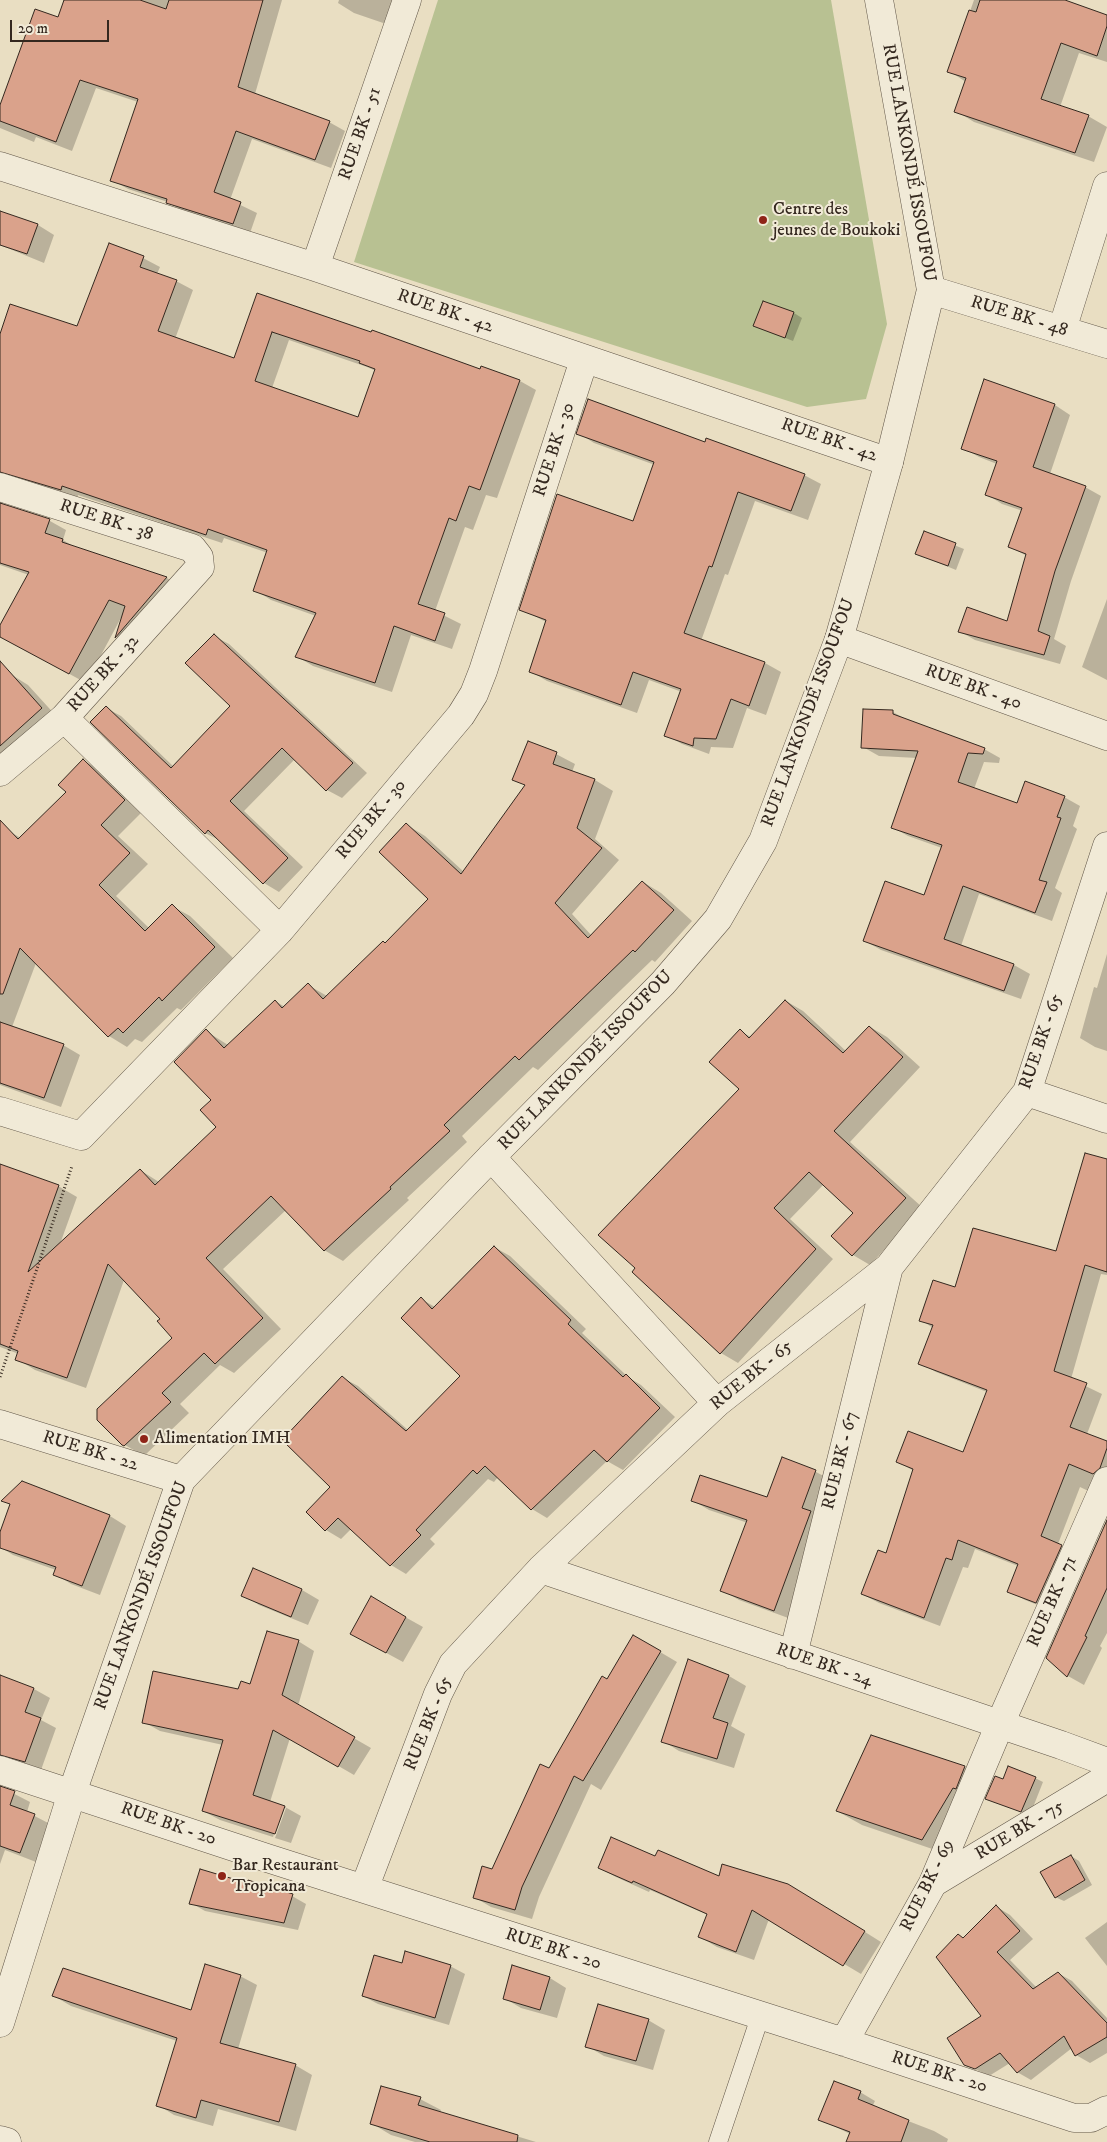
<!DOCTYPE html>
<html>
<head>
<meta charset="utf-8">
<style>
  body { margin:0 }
  #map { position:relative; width:1107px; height:2142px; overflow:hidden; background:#e9dec2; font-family:"IM FELL DW Pica",serif }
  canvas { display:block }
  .scale { position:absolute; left:10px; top:20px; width:99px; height:22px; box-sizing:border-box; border:2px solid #34281f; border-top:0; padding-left:6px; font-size:15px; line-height:18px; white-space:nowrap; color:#34281f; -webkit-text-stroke:4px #f1ead7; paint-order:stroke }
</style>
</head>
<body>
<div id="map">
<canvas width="1107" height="2142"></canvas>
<div class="scale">20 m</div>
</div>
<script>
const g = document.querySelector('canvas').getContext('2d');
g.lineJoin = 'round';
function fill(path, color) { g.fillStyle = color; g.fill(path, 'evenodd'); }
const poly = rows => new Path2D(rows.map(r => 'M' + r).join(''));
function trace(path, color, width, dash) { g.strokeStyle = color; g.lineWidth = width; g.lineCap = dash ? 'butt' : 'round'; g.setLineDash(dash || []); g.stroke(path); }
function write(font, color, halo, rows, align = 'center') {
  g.font = font + ' "IM FELL DW Pica",serif'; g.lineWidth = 4; g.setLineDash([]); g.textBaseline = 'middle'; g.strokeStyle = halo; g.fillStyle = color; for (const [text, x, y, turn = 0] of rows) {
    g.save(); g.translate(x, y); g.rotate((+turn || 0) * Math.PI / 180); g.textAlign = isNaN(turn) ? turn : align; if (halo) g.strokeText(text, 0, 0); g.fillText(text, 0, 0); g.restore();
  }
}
fill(poly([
  [438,0,831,0,887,324,866,399,807,407,354,262]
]), '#b8c192');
fill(poly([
  [65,0,282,0,255,94,329,122,345,131,331,168,252,139,230,200,257,213,250,233,184,212,168,202,128,189,112,180,138,102,96,88,72,151,36,137,34,142,0,128,0,106,59,19],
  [339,0,398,0,389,25,354,13,338,3],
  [974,0,1061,0,1107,16,1107,62,1079,53,1060,107,1088,116,1107,127,1094,162,974,122,956,111,966,82,949,71],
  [2,213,38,225,54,235,44,263,0,245,0,218],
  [143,258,160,267,157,274,176,281,193,290,175,339,234,360,258,295,481,370,520,381,536,390,497,498,486,495,473,530,465,527,435,611,461,624,452,649,411,635,392,692,313,666,296,656,316,616,271,600,255,590,268,553,224,538,222,543,78,495,77,498,0,489,0,338,78,327],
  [289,340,367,367,376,371,359,419,272,388],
  [794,313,802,318,793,341,755,326],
  [985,380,1055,405,1070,415,1050,474,1085,487,1101,496,1071,581,1054,639,1066,646,1060,664,975,640,959,631,1007,622,1027,556,1010,547,1023,511,1002,504,986,494,997,464,979,457,963,448],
  [578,433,706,443,804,475,821,484,808,520,755,501,728,575,725,574,701,641,765,663,781,672,766,715,747,708,733,748,711,747,709,754,682,744,666,735,682,692,649,680,637,713,547,681,530,671,546,622,521,609,633,523,655,465,594,443],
  [0,492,4,506,50,521,66,530,63,540,78,549,167,578,183,588,132,646,117,637,122,616,86,683,0,636,0,628,29,575,0,565],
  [924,533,964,549,956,570,917,554],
  [1107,599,1107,680,1082,667],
  [214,636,229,644,367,773,342,798,327,790,295,759,244,811,303,867,279,892,264,883,221,841,205,833,106,708,121,716,174,767,232,706],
  [12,675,28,685,58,718,0,771,0,686],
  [893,712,909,721,984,749,1000,758,999,763,984,762,974,789,1018,804,1064,797,1080,806,1073,826,1077,829,1055,888,1062,893,1052,921,979,894,961,946,1014,965,1030,974,1021,999,881,950,865,941,925,896,942,848,908,836,892,827,917,758,879,756,863,747],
  [556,754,575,764,572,772,595,780,613,791,595,839,619,860,572,914,592,936,643,882,661,893,692,921,655,962,652,960,538,1070,533,1067,462,1136,467,1142,407,1198,409,1200,343,1261,324,1250,286,1210,223,1269,281,1329,234,1373,220,1365,180,1404,189,1413,144,1456,125,1445,98,1419,174,1338,162,1319,124,1280,86,1388,35,1370,17,1359,19,1354,0,1347,0,1177,58,1186,77,1197,60,1244,140,1170,159,1182,218,1127,213,1100,206,1031,228,1045,275,1001,285,1007,308,985,327,996,384,942,386,944,430,899,407,825,425,836,464,872,526,786,514,779],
  [84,761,102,771,143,811,118,836,148,864,116,896,149,928,172,906,190,916,233,958,181,1010,177,1008,142,1042,135,1039,127,1047,109,1036,36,963,12,1027,63,1045,80,1055,61,1107,0,1085,0,841,10,832,21,838,68,792],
  [1107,954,1107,1051,1095,1047,1080,1038,1094,987,1097,988],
  [786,1001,803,1011,847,1052,870,1027,887,1037,920,1067,850,1142,923,1208,870,1265,853,1255,833,1236,855,1213,824,1184,790,1219,833,1259,738,1363,721,1353,740,1089,740,1031,751,1037],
  [1107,1161,1107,1275,1101,1274,1071,1379,1102,1394,1087,1434,1107,1442,1107,1490,1103,1498,1080,1487,1058,1544,1077,1555,1053,1611,1025,1600,1009,1591,1018,1566,975,1549,968,1568,963,1567,940,1626,879,1603,862,1594,887,1554,914,1471,898,1462,963,1453,987,1392,936,1372,920,1363,933,1328,921,1320,956,1289,1057,1252],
  [494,1247,510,1256,586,1329,582,1333,628,1377,641,1385,675,1417,623,1470,607,1461,547,1518,532,1509,498,1477,494,1482,488,1479,430,1539,435,1544,406,1574,391,1565,352,1528,341,1539,326,1530,308,1512,332,1487,343,1378,358,1386,408,1430,462,1376,421,1299,435,1307],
  [782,1459,816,1472,833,1481,791,1619,739,1600,722,1590,748,1523,709,1510,692,1500,767,1498],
  [110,1516,126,1526,100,1595,71,1584,55,1574,56,1570,13,1555,0,1547,0,1535],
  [1107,1523,1107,1633,1100,1646,1102,1648,1084,1685,1068,1676],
  [254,1569,302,1590,319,1600,308,1625,259,1605,243,1595],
  [371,1598,423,1627,403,1662,368,1643],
  [633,1636,677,1662,601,1790,591,1784,539,1897,532,1919,491,1907,474,1897,492,1870],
  [298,1641,314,1651,298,1706,371,1748,354,1775,290,1738,270,1802,285,1807,301,1816,291,1843,275,1838,286,1808,283,1808,273,1837,220,1820,203,1811,223,1745,160,1731,144,1722,251,1685],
  [689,1661,729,1676,746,1686,731,1726,745,1734,734,1768,679,1751,663,1741],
  [0,1677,34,1689,50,1698,41,1720,56,1728,41,1770,0,1783,3,1788,30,1802,27,1812,50,1824,36,1862,5,1850,0,1864],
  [872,1736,965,1767,990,1782,947,1854,862,1825,837,1811],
  [1035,1778,1043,1782,1030,1815,987,1799,1004,1780],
  [1071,1856,1079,1861,1092,1885,1064,1901,1055,1897],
  [656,1858,719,1878,806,1895,881,1942,861,1974,769,1919,754,1960,717,1947,700,1937,708,1915,650,1890,649,1892,616,1877,599,1868],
  [292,1896,306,1904,298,1930,205,1911,191,1903],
  [997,1907,1010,1915,1033,1939,1010,1960,1037,1988,1058,1973,1072,1981,1107,2018,1107,2053,1090,2063,1076,2055,1072,2048,1031,2080,1017,2072,1010,2063,989,2076,965,2064,983,2016,964,1939],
  [1107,1922,1107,1966,1085,1938],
  [403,1965,450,1966,465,1974,449,2025,378,2004,363,1996],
  [240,1976,257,1985,238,2049,295,2065,312,2075,296,2131,218,2109,213,2126,174,2115,158,2105,177,2041,71,2006,54,1996,192,2012],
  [550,1978,566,1988,557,2018,521,2008,504,1998],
  [648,2020,665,2030,653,2070,604,2056,587,2046],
  [860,2092,875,2101,872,2107,934,2131,948,2139,947,2142,856,2142,850,2134,820,2119],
  [420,2099,441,2110,440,2113,536,2142,415,2142,391,2135,371,2123]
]), '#0003');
const building = poly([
  [64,0,140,0,166,9,169,0,263,0,238,87,330,121,315,160,236,131,214,192,241,202,233,224,166,203,167,199,110,181,138,99,80,80,56,142,0,121,0,105,35,9,58,17,64,0],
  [980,0,1065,0,1107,15,1107,26,1097,56,1061,43,1041,99,1089,115,1075,153,954,112,966,78,947,72,969,10,976,12,980,0],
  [0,211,38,224,27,254,0,245,0,211],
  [109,243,144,256,140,267,177,280,158,331,234,358,257,293,371,332,372,330,480,369,481,366,520,380,480,490,469,486,456,521,449,518,418,604,445,613,435,641,394,626,375,683,295,657,316,613,253,591,267,550,208,529,206,535,62,486,61,490,0,472,0,334,10,304,77,326,109,243],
  [272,332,360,361,359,363,375,369,358,417,255,381,272,332],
  [763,301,794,312,785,338,753,326,763,301],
  [984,379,1055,404,1033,467,1086,486,1055,571,1038,631,1050,636,1044,655,958,632,967,607,1007,621,1026,554,1008,547,1022,508,985,495,997,461,961,449,984,379],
  [588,399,705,442,706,438,805,474,791,511,738,492,712,567,709,566,684,633,765,662,749,706,731,699,716,739,694,738,693,746,664,736,681,689,633,672,621,705,529,672,546,620,519,610,557,494,633,521,654,462,576,434,588,399],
  [0,503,50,519,45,533,63,539,62,542,167,577,115,638,125,606,109,600,69,674,0,637,0,625,29,572,0,563,0,503],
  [924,531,956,543,948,566,915,554,924,531],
  [214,634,353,763,326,791,282,748,230,801,288,858,263,884,208,830,205,834,90,722,106,706,171,768,230,706,185,663,214,634],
  [0,661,42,708,0,746,0,661],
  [863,709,893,710,893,714,985,748,983,754,968,753,958,782,1017,803,1025,781,1065,796,1057,817,1061,818,1039,880,1047,882,1035,913,963,886,944,939,1014,964,1004,991,863,941,885,881,924,895,942,845,891,828,918,751,861,748,863,709],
  [528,741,557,752,553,764,595,779,577,828,602,848,555,903,588,938,642,881,674,910,635,952,633,950,519,1060,515,1056,444,1125,450,1131,390,1187,391,1189,324,1251,271,1196,206,1258,263,1318,215,1364,204,1353,162,1393,171,1402,124,1446,122,1445,97,1420,97,1409,172,1338,157,1321,160,1319,108,1264,67,1378,15,1360,18,1351,0,1344,0,1164,59,1185,28,1272,140,1169,155,1185,216,1127,200,1110,211,1100,174,1062,206,1029,224,1048,275,1000,282,1008,308,983,323,999,383,941,385,943,428,899,379,852,406,823,461,874,525,785,512,780,528,741],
  [83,759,125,800,101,825,130,853,99,885,145,931,172,904,215,947,162,1001,159,997,123,1033,118,1028,108,1037,20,948,3,994,0,994,0,820,18,839,66,792,58,785,83,759],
  [785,1000,843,1053,869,1026,903,1057,834,1131,906,1198,852,1256,831,1236,853,1213,809,1172,774,1208,816,1249,720,1354,632,1272,635,1268,598,1235,739,1089,709,1062,740,1029,749,1038,785,1000],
  [0,1022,64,1044,44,1098,0,1083,0,1022],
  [1085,1153,1107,1159,1107,1272,1085,1265,1054,1371,1087,1383,1070,1427,1107,1441,1107,1448,1100,1468,1093,1474,1069,1464,1041,1536,1062,1545,1036,1603,1007,1592,1018,1564,958,1540,952,1560,946,1558,924,1618,861,1594,878,1550,886,1553,913,1469,896,1462,908,1431,963,1452,987,1390,918,1364,933,1325,919,1321,933,1280,955,1287,973,1228,1056,1251,1085,1153],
  [494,1246,571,1320,568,1324,623,1377,626,1374,660,1408,607,1462,594,1450,531,1510,485,1466,477,1474,473,1470,416,1530,421,1535,390,1566,338,1518,325,1531,306,1512,330,1487,282,1440,342,1376,406,1431,460,1376,401,1318,421,1297,432,1309,494,1246],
  [782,1457,816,1470,802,1508,811,1511,774,1611,720,1591,747,1520,691,1501,700,1475,767,1497,782,1457],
  [22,1481,110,1515,82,1586,53,1575,56,1567,0,1548,0,1532,10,1504,1,1501,22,1481],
  [1107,1520,1107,1588,1085,1636,1087,1637,1067,1677,1046,1658,1107,1520],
  [253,1568,302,1589,291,1617,241,1596,253,1568],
  [371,1596,406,1617,386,1653,350,1634,371,1596],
  [267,1631,299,1640,282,1695,355,1737,338,1767,273,1730,253,1795,285,1806,275,1834,202,1811,223,1740,142,1723,153,1671,238,1689,241,1681,250,1684,267,1631],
  [633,1635,661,1651,583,1781,574,1776,522,1887,515,1910,473,1898,482,1866,492,1869,540,1764,549,1768,602,1676,607,1679,633,1635],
  [688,1659,729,1675,713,1718,728,1723,717,1759,661,1742,688,1659],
  [0,1675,34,1688,25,1712,41,1718,25,1762,0,1755,0,1675],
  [871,1735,965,1766,956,1789,953,1788,922,1840,836,1811,871,1735],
  [1008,1766,1036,1777,1021,1812,985,1799,995,1776,1003,1779,1008,1766],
  [0,1786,15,1791,10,1805,35,1814,20,1853,0,1846,0,1786],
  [611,1837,655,1856,658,1850,719,1876,722,1864,788,1884,865,1931,843,1966,752,1910,736,1952,698,1937,707,1914,633,1881,632,1883,598,1868,611,1837],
  [1071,1855,1085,1880,1055,1898,1040,1872,1071,1855],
  [200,1869,247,1883,248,1880,293,1894,284,1923,189,1904,200,1869],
  [996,1905,1020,1931,997,1952,1033,1989,1058,1972,1107,2023,1107,2037,1075,2056,1064,2036,1017,2073,1000,2053,975,2069,964,2065,947,2038,981,2016,936,1957,958,1934,963,1938,996,1905],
  [405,1951,451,1965,435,2018,362,1996,374,1955,402,1963,405,1951],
  [205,1964,241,1975,220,2043,296,2064,279,2122,201,2100,196,2118,156,2106,177,2038,52,1996,63,1968,191,2010,205,1964],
  [512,1965,550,1977,540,2010,503,1999,512,1965],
  [598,2004,649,2019,636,2061,585,2047,598,2004],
  [834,2081,861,2091,858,2099,909,2120,901,2142,846,2142,850,2132,818,2120,834,2081],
  [381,2086,421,2097,418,2105,518,2135,517,2142,430,2142,370,2124,381,2086]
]);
fill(building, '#daa28b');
trace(building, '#34281f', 1);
const service = poly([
  [718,2142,760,2017]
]);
const minor = poly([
  [0,166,315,267,889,462],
  [315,267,407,0],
  [931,290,1107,344],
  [1062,330,1107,186],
  [0,487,192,548,199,557,200,567,64,718,0,772],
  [839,639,1107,736],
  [64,718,280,930],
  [1027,1092,1107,1119],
  [0,1111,81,1136,280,930,461,715,474,694,483,671,584,360],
  [491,1157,717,1403],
  [0,1424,181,1480],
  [541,1569,1061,1745,1107,1762],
  [793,1655,889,1267],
  [0,1770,267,1858,844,2042,1074,2118,1091,2118,1107,2110],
  [933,1883,1107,1778],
  [364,1889,438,1694,453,1664,541,1569,717,1403,889,1267,1027,1092,1107,846],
  [844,2042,933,1883,1000,1724,1107,1481]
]);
const tertiary = poly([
  [0,2023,72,1793,181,1480,491,1157,663,983,718,919,763,841,839,639,889,462,931,290,879,0],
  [0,2140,7,2142]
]);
trace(service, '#615648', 19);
trace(minor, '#615648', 29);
trace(tertiary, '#615648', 29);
trace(poly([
  [0,1377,72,1166]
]), '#34281f', 3, [1, 2.5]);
trace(service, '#f1ead7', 18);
trace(minor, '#f1ead7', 28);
trace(tertiary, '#f1ead7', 28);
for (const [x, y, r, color] of [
  [763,220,5,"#8f2418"],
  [144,1439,5,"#8f2418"],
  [222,1876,5,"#8f2418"]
]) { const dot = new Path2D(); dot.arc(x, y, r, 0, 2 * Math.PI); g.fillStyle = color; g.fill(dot); trace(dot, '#f1ead7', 2); }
write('18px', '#34281f', '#f1ead7', [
  ["RUE BK - 51",361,134,-71],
  ["RUE LANKONDÉ ISSOUFOU",908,163,80],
  ["RUE BK - 42",445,312,19],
  ["RUE BK - 48",1019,317,17],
  ["RUE BK - 42",829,441,19],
  ["RUE BK - 30",555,450,-72],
  ["RUE BK - 38",106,521,18],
  ["RUE BK - 32",104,674,-48],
  ["RUE BK - 40",973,688,20],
  ["RUE LANKONDÉ ISSOUFOU",809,713,-70],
  ["RUE BK - 30",372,820,-50],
  ["RUE BK - 65",1042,1042,-71],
  ["RUE LANKONDÉ ISSOUFOU",586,1061,-46],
  ["RUE BK - 65",752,1376,-39],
  ["RUE BK - 22",90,1452,17],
  ["RUE BK - 67",841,1461,-76],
  ["RUE LANKONDÉ ISSOUFOU",142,1596,-70],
  ["RUE BK - 71",1053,1602,-66],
  ["RUE BK - 24",824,1666,19],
  ["RUE BK - 65",429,1724,-68],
  ["RUE BK - 20",168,1825,19],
  ["RUE BK - 75",1020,1831,-31],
  ["RUE BK - 69",928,1886,-64],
  ["RUE BK - 20",553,1950,18],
  ["RUE BK - 20",939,2073,18]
]);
write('18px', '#34281f', '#f1ead7', [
  ["Centre des",773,210],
  ["jeunes de Boukoki",773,231],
  ["Alimentation IMH",154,1439],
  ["Bar Restaurant",232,1866],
  ["Tropicana",232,1887]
], 'left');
</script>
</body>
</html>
